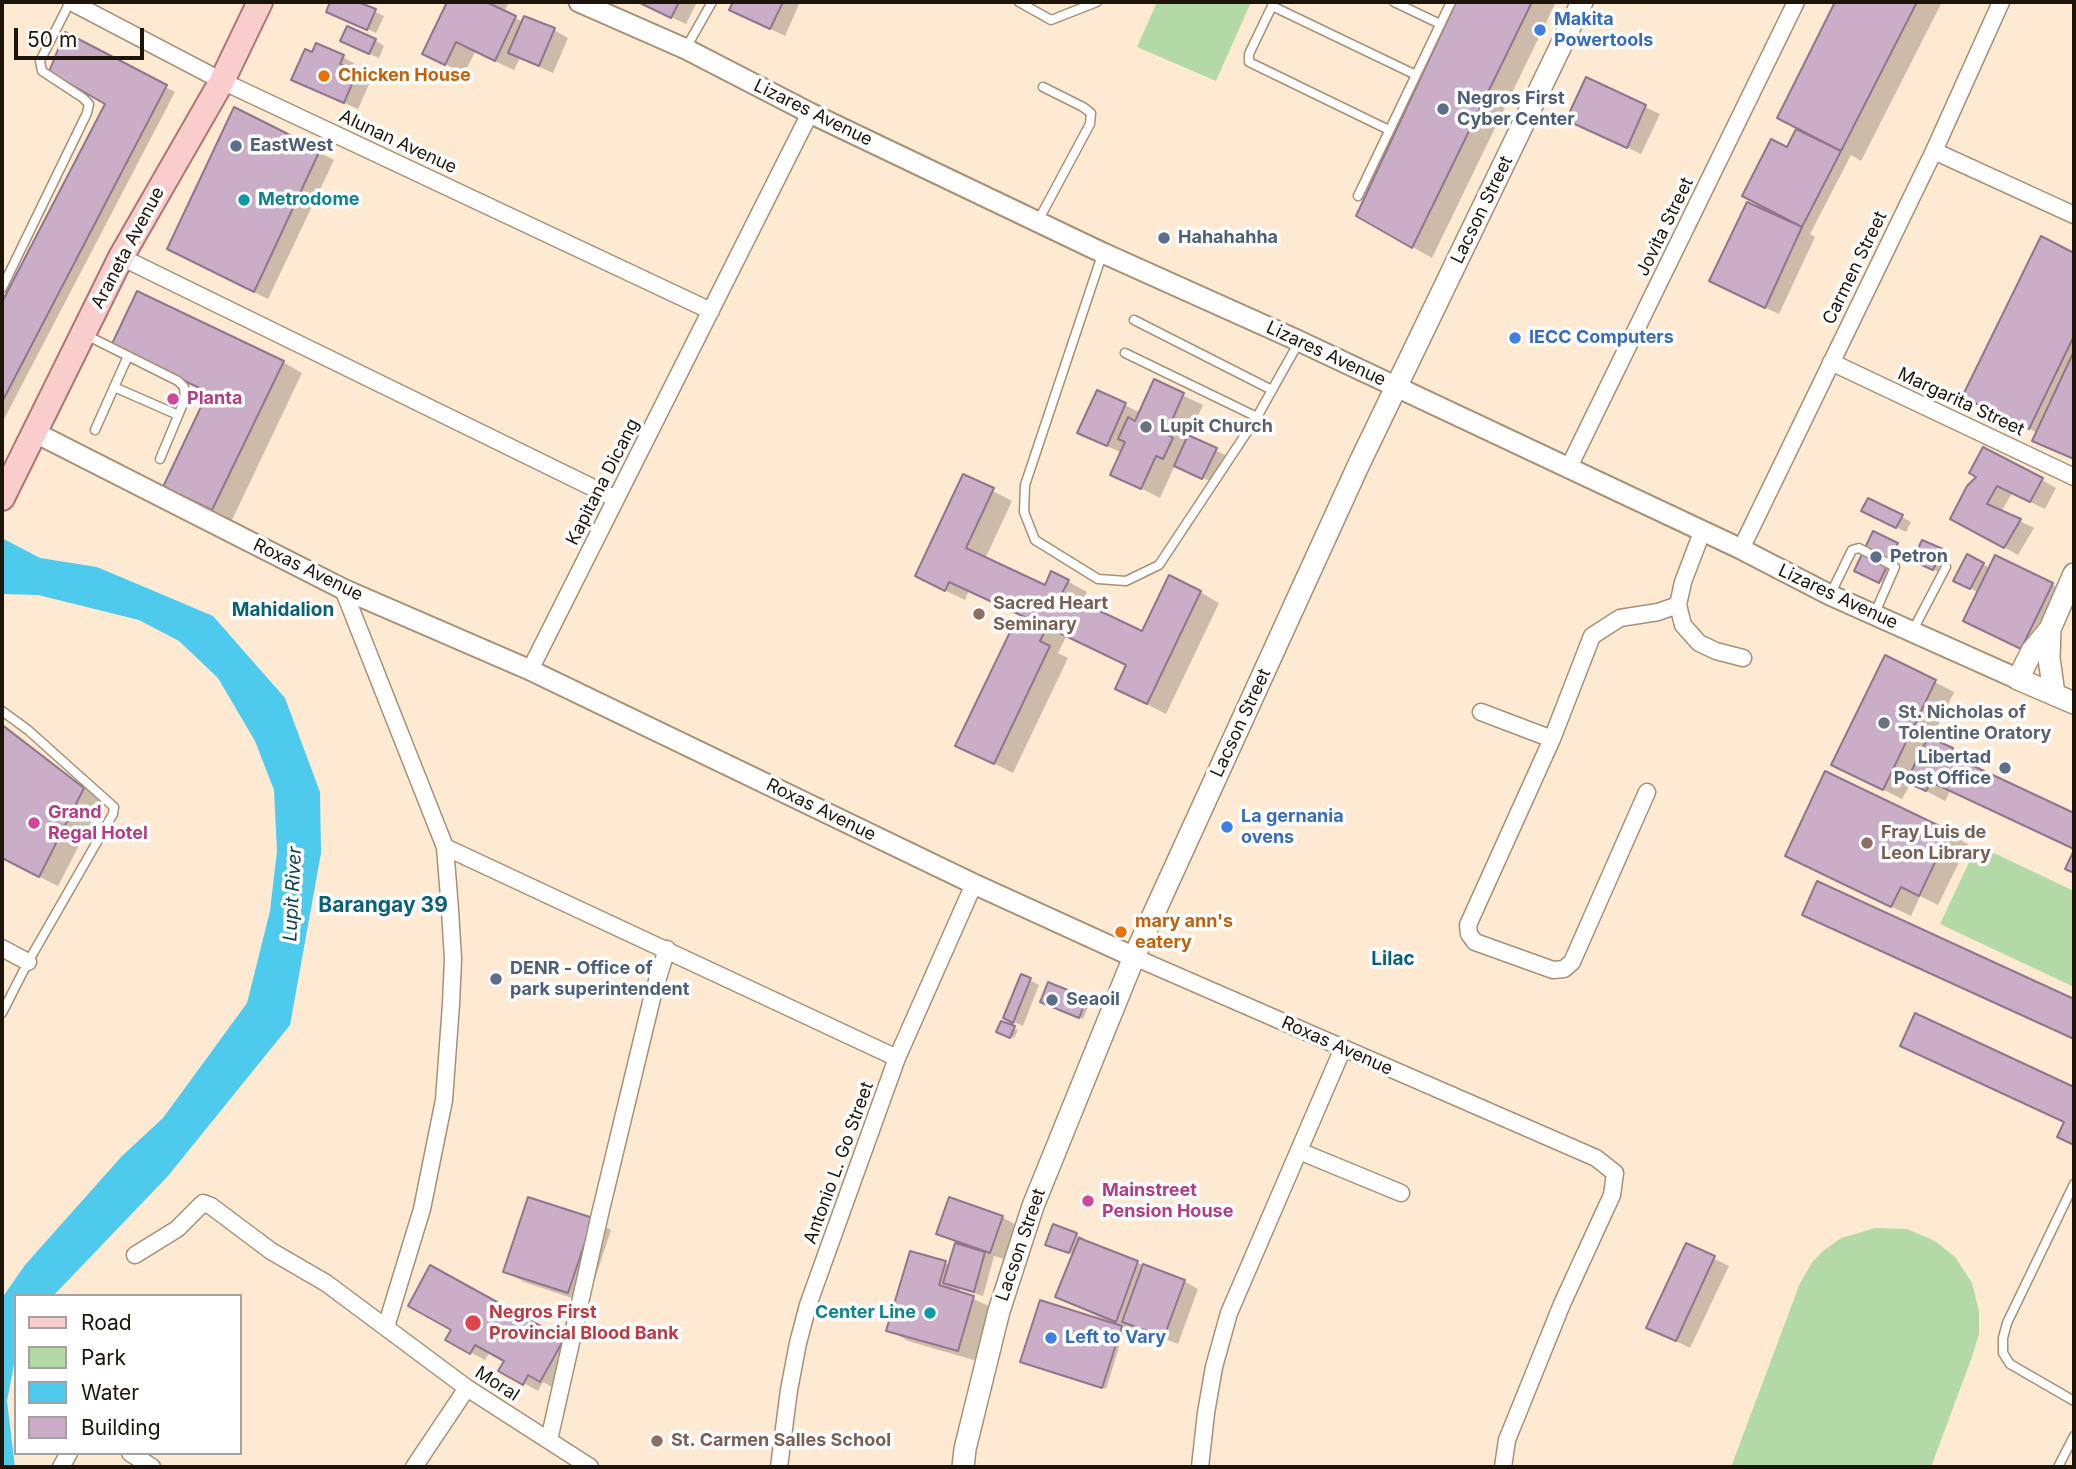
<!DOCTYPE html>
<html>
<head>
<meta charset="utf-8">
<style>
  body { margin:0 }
  #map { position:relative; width:2076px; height:1469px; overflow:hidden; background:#feead3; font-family:Inter,sans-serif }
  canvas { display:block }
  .frame { position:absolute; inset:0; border:4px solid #1d150a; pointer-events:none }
  .legend { position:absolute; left:14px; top:1294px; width:228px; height:161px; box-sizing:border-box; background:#fff; border:2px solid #a5a19d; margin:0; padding:9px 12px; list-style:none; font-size:21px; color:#1d150a }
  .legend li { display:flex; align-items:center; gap:14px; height:35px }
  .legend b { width:35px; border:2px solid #a5a19d }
  .scale { position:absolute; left:14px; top:28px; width:130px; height:32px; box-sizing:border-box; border:4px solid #1d150a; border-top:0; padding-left:9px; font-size:21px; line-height:24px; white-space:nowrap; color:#1d150a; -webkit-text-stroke:5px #fff; paint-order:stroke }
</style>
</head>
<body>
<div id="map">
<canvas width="2076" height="1469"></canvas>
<div class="frame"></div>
<ul class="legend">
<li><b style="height:9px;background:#facdcd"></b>Road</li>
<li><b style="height:19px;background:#b3daa6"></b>Park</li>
<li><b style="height:19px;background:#4ecaed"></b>Water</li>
<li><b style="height:19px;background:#caaec7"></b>Building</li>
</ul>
<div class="scale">50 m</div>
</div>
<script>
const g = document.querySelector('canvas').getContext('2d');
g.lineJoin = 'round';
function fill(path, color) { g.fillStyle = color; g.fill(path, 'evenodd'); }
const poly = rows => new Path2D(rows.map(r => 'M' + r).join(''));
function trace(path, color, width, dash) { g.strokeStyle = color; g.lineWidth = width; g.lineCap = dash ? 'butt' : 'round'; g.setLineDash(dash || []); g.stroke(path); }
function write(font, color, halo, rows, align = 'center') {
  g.font = font + ' Inter,sans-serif'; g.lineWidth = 7; g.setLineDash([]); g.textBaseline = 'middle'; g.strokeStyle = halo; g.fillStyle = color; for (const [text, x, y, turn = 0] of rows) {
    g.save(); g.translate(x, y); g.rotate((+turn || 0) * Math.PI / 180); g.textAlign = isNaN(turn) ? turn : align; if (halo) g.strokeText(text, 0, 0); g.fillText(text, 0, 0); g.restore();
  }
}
fill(poly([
  [1157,2,1251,2,1216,81,1137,47],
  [1977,845,2074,891,2074,987,1940,924],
  [1875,1228,1907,1229,1935,1241,1955,1257,1972,1283,1979,1311,1979,1334,1972,1357,1931,1467,1731,1467,1800,1283,1813,1261,1823,1251,1841,1238]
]), '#b3daa6');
fill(poly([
  [2,538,40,558,97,567,213,616,285,698,320,792,321,853,290,1025,168,1176,53,1296,16,1296,16,1354,7,1401,15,1467,2,1467,2,1298,25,1265,122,1156,163,1118,247,1003,270,911,277,851,274,790,255,741,218,678,179,641,139,620,38,595,2,594]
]), '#4ecaed');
fill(poly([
  [332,2,354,2,384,16,376,33,328,11],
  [449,2,503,2,508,4,504,12,523,22,554,30,568,38,553,73,520,58,514,70,475,52,464,74,424,53],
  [638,2,697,2,686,24],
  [734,2,800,2,785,36,731,9],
  [1458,2,1556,2,1432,258,1358,216],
  [1837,2,1942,2,1861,161,1851,155,1810,234,1815,237,1779,314,1725,289,1795,222,1788,149,1798,128,1779,117],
  [66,35,175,92,3,421,2,305,107,104],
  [375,40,384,46,379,58,351,46],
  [343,57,357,65,354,72,370,82,358,109,293,79],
  [1587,80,1660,114,1641,154,1583,127],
  [235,110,334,160,268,299,184,257],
  [2041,239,2074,255,2074,458,2038,442,2038,433,1984,407],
  [132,357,283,362,302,373,232,520,165,486,209,393],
  [1155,382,1203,405,1188,437,1225,455,1212,482,1175,465,1160,498,1113,474,1122,453,1094,440,1098,392,1141,413],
  [964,476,1012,501,985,559,1045,587,1052,573,1087,592,1081,604,1143,633,1200,592,1219,603,1166,714,1117,689,1128,666,1066,637,1058,653,1068,658,1013,773,958,745,1030,620,969,591,965,600,936,586],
  [2042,480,2056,488,2045,509,2012,493,2001,512,2034,528,2018,555,1966,526,1968,487],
  [1872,515,1902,517,1911,522,1906,532],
  [1873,534,1901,547,1883,583,1856,570],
  [1923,542,1951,556,1943,574,1924,565],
  [1968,556,1990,568,2052,584,2071,595,2041,658,1965,620,1979,593,1955,580],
  [1885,657,1954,692,1931,740,1971,761,1969,766,2074,815,2074,850,1950,791,1945,801,1911,783,1902,799,1834,765],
  [2,723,102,801,58,886,2,858],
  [1826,774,1968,844,1938,905,1920,896,1911,916,1806,866],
  [1022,976,1039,985,1023,1026,1005,1018],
  [1049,985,1090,1002,1083,1019,1046,1004],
  [1014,1028,1018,1030,1014,1038,1002,1033],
  [1002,1217,1016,1225,1004,1259,994,1256,983,1296,960,1289,959,1292,993,1308,977,1361,908,1341,889,1330,945,1263,950,1266,957,1243,938,1233],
  [592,1219,611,1230,587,1303,524,1282,505,1271],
  [1076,1234,1085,1239,1084,1242,1184,1281,1198,1289,1178,1344,1136,1328,1135,1332,1125,1328,1106,1389,1026,1364,1103,1321,1103,1319,1057,1297,1074,1255,1048,1244],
  [1687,1245,1729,1266,1690,1348,1648,1327],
  [431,1267,577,1348,555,1389,543,1382,538,1391,501,1370,506,1360,490,1351,485,1360,461,1347]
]), '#0003');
const building = poly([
  [330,2,358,2,376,9,367,30,326,12,330,2],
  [447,2,486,2,516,16,495,61,456,42,445,65,422,54,447,2],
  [638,2,679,2,671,18,638,2],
  [733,2,783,2,770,29,729,10,733,2],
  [1456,2,1532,2,1412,248,1356,216,1456,2],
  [1835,2,1917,2,1841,151,1777,118,1835,2],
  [524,16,555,28,539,66,508,53,524,16],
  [347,26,376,39,369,54,340,41,347,26],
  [65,32,167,85,2,402,2,302,105,104,49,72,65,32],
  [316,43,344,55,340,64,357,72,344,103,291,80,305,49,312,52,316,43],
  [1586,77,1646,105,1627,148,1566,120,1586,77],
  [234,107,320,150,254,292,167,249,234,107],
  [1796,129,1841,151,1802,227,1742,196,1771,139,1787,147,1796,129],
  [1747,202,1802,227,1765,308,1709,281,1747,202],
  [2041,236,2074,253,2074,336,2029,429,1962,397,2041,236],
  [137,291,284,361,212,510,163,487,208,392,111,346,137,291],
  [2074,351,2074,459,2032,441,2074,351],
  [1154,379,1184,393,1166,434,1173,438,1163,459,1156,456,1141,489,1110,475,1125,442,1118,439,1128,417,1135,421,1154,379],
  [1097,390,1126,403,1107,446,1077,433,1097,390],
  [1188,435,1217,448,1202,479,1174,466,1188,435],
  [1983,447,2043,478,2030,502,1997,486,1987,504,2021,519,2004,548,1950,519,1967,486,1976,477,1969,473,1983,447],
  [963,474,994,488,966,548,1045,585,1051,571,1069,580,1062,593,1142,631,1169,575,1201,591,1147,704,1115,689,1126,665,1047,627,1040,641,1050,646,994,764,955,746,1012,628,1022,633,1029,619,949,582,945,591,915,576,963,474],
  [1868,498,1903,515,1896,528,1861,511,1868,498],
  [1873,531,1898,543,1879,583,1854,571,1873,531],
  [1922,540,1943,549,1933,570,1912,561,1922,540],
  [1967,554,1984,563,1970,589,1953,581,1967,554],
  [1995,555,2053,583,2021,649,1963,621,1995,555],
  [1885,655,1936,680,1883,790,1831,765,1885,655],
  [2,725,84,788,39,877,2,858,2,725],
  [1928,737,1953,748,1950,755,2074,813,2074,849,1931,782,1926,791,1906,782,1928,737],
  [1825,771,1950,831,1919,896,1901,887,1891,907,1785,856,1825,771],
  [2074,850,2074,873,2065,869,2074,850],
  [1817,881,2074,999,2074,1039,1802,915,1817,881],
  [1021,974,1031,978,1013,1023,1003,1018,1021,974],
  [1048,982,1087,998,1079,1018,1040,1002,1048,982],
  [1915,1013,2074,1087,2074,1145,2057,1137,2064,1122,1900,1046,1915,1013],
  [1001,1021,1015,1026,1010,1038,996,1032,1001,1021],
  [528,1197,593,1218,568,1293,503,1272,528,1197],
  [949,1197,1003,1216,990,1253,936,1234,949,1197],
  [1053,1224,1077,1233,1069,1253,1045,1245,1053,1224],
  [1079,1238,1138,1261,1116,1322,1055,1297,1079,1238],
  [955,1243,985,1252,974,1292,943,1283,955,1243],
  [1686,1243,1715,1256,1676,1341,1646,1328,1686,1243],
  [910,1251,946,1261,939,1285,974,1296,958,1351,886,1331,910,1251],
  [1143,1264,1185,1280,1164,1337,1122,1322,1143,1264],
  [430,1265,564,1339,540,1382,528,1375,523,1385,498,1371,504,1361,475,1345,470,1354,445,1340,451,1330,408,1306,430,1265],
  [1040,1300,1122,1326,1102,1388,1020,1362,1040,1300]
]);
fill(building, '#caaec7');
trace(building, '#90768d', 2);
const service = poly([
  [1019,2,1051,20,1097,2],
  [1274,2,1249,54,1249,62,1389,130],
  [1394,2,1440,24],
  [1272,6,1416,75],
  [686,48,712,2],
  [1358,196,1451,2],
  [1038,221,1090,124,1091,113,1083,107,1043,87],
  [1102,255,1025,485,1024,512,1035,540,1098,579,1126,581,1159,565,1257,417],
  [2,288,87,113,89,104,83,98,42,71,40,61,70,2],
  [1134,320,1272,390,1299,342],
  [86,335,178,381,184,387,185,399,160,459],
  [1125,353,1257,417,1272,390],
  [114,387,178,415],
  [95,430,128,356],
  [1830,595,1852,550,1859,548,1895,567,1874,615],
  [1912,632,1946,567],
  [2,711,28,730,114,807,113,814,28,962,2,1013],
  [2074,1184,2007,1323,2003,1338,2003,1353,2010,1364,2074,1401],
  [2058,1467,2074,1436]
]);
const minor = poly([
  [71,2,222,81,711,311],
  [1934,151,2074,215],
  [121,257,616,499],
  [1831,362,2074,477],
  [1568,469,1796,2],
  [1741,549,1934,151,2001,2],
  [343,589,445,847,450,910,453,959,451,1004,444,1100,422,1209,386,1327],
  [1678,605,1683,625,1699,643,1716,651,1743,658],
  [530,670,810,113],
  [1481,712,1552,739],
  [1647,792,1572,962,1564,969,1553,970,1475,942,1469,934,1468,925,1552,739,1592,636,1620,618,1658,612,1678,605,1683,582,1702,532],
  [445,847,897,1058],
  [2,948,28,962],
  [1134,957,1596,1158,1615,1173,1612,1195,1562,1304,1507,1440,1503,1467],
  [1299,1151,1401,1193],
  [135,1255,177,1229,203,1203,211,1206,271,1251,326,1283,467,1388,590,1467],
  [549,1440,600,1214,653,994,667,949],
  [130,1453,152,1467],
  [61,1467,69,1453],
  [414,1467,467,1388],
  [779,1467,789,1390,798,1343,808,1305,897,1058,974,884],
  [1200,1467,1206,1413,1214,1367,1229,1313,1343,1048]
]);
const tertiary = poly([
  [579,2,686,49,810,113,1103,253,1299,341,1741,549,1830,595,2018,679],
  [34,432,343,589,530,670,974,884,1134,957]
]);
const secondary = poly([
  [2074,574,2050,629,2032,651,2018,679,2074,703],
  [2050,629,2049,658,2054,694],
  [963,1467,965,1449,999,1311,1033,1206,1134,957,1359,464,1582,2]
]);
const primary = poly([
  [2,498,121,257,222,81,260,2]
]);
trace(service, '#a79075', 11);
trace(minor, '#a79075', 19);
trace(tertiary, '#a79075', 23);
trace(secondary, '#a79075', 24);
trace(primary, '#ab7773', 28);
trace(service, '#fff', 8);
trace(minor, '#fff', 16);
trace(tertiary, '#fff', 19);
trace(secondary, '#fff', 21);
trace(primary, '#facdcd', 24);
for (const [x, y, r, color] of [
  [1540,30,7,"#3f7fe0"],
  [324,76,7,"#e8710a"],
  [1443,109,7,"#5c6f8a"],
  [236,146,7,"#5c6f8a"],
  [244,200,7,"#0f9aa8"],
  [1164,238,7,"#5c6f8a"],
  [1515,338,7,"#3f7fe0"],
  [173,399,7,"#d1479c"],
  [1146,427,7,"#6b7280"],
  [1876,557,7,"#5c6f8a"],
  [979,614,7,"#8d6e63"],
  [1884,723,7,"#6b7280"],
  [2005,768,7,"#5c6f8a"],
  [34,823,7,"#d1479c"],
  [1227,827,7,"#3f7fe0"],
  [1867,843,7,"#8d6e63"],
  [1121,932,7,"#e8710a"],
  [496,979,7,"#5c6f8a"],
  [1052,1000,7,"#5c6f8a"],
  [1088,1201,7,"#d1479c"],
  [930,1313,7,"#0f9aa8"],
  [473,1323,9,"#e0444e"],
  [1051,1338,7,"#3f7fe0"],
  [657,1441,7,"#8d6e63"]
]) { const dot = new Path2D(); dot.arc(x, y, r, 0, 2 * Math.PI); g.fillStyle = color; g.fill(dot); trace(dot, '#fff', 2.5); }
write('bold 18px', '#366cbe', '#fff', [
  ["Makita",1554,20],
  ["Powertools",1554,41],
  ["IECC Computers",1529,338],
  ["La gernania",1241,817],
  ["ovens",1241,838],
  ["Left to Vary",1065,1338]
], 'left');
write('bold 18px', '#c56008', '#fff', [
  ["Chicken House",338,76],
  ["mary ann's",1135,922],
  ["eatery",1135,943]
], 'left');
write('bold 18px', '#4e5e75', '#fff', [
  ["Negros First",1457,99],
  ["Cyber Center",1457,120],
  ["EastWest",250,146],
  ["Hahahahha",1178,238],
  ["Petron",1890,557],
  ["Libertad",1991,758,"right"],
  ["Post Office",1991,779,"right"],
  ["DENR - Office of",510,969],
  ["park superintendent",510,990],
  ["Seaoil",1066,1000]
], 'left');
write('18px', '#1d150a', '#fff', [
  ["Lizares Avenue",813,113,26],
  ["Alunan Avenue",398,142,25],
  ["Lacson Street",1482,210,-64],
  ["Jovita Street",1665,227,-64],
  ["Araneta Avenue",128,248,-62],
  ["Carmen Street",1855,268,-64],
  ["Lizares Avenue",1326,354,25],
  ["Margarita Street",1961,402,25],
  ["Kapitana Dicang",603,482,-63],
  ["Roxas Avenue",308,570,26],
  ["Lizares Avenue",1838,597,25],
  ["Lacson Street",1241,723,-65],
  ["Roxas Avenue",821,810,26],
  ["Roxas Avenue",1337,1046,24],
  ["Antonio L. Go Street",839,1163,-70],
  ["Lacson Street",1021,1245,-71],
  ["Moral",497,1384,33]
]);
write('bold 18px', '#0d838f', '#fff', [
  ["Metrodome",258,200],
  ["Center Line",916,1313,"right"]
], 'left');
write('bold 18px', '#b23c85', '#fff', [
  ["Planta",187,399],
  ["Grand",48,813],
  ["Regal Hotel",48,834],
  ["Mainstreet",1102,1191],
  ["Pension House",1102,1212]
], 'left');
write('bold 18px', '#5b616d', '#fff', [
  ["Lupit Church",1160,427],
  ["St. Nicholas of",1898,713],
  ["Tolentine Oratory",1898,734]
], 'left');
write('bold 18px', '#785e54', '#fff', [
  ["Sacred Heart",993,604],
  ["Seminary",993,625],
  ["Fray Luis de",1881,833],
  ["Leon Library",1881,854],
  ["St. Carmen Salles School",671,1441]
], 'left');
write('bold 18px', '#be3a42', '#fff', [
  ["Negros First",489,1313],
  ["Provincial Blood Bank",489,1334]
], 'left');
write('bold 19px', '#086275', '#fff', [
  ["Mahidalion",283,610],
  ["Lilac",1393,959]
]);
write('italic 19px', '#0e4453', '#fff', [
  ["Lupit River",293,894,-87]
]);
write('bold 21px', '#086275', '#fff', [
  ["Barangay 39",383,906]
]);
</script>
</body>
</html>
